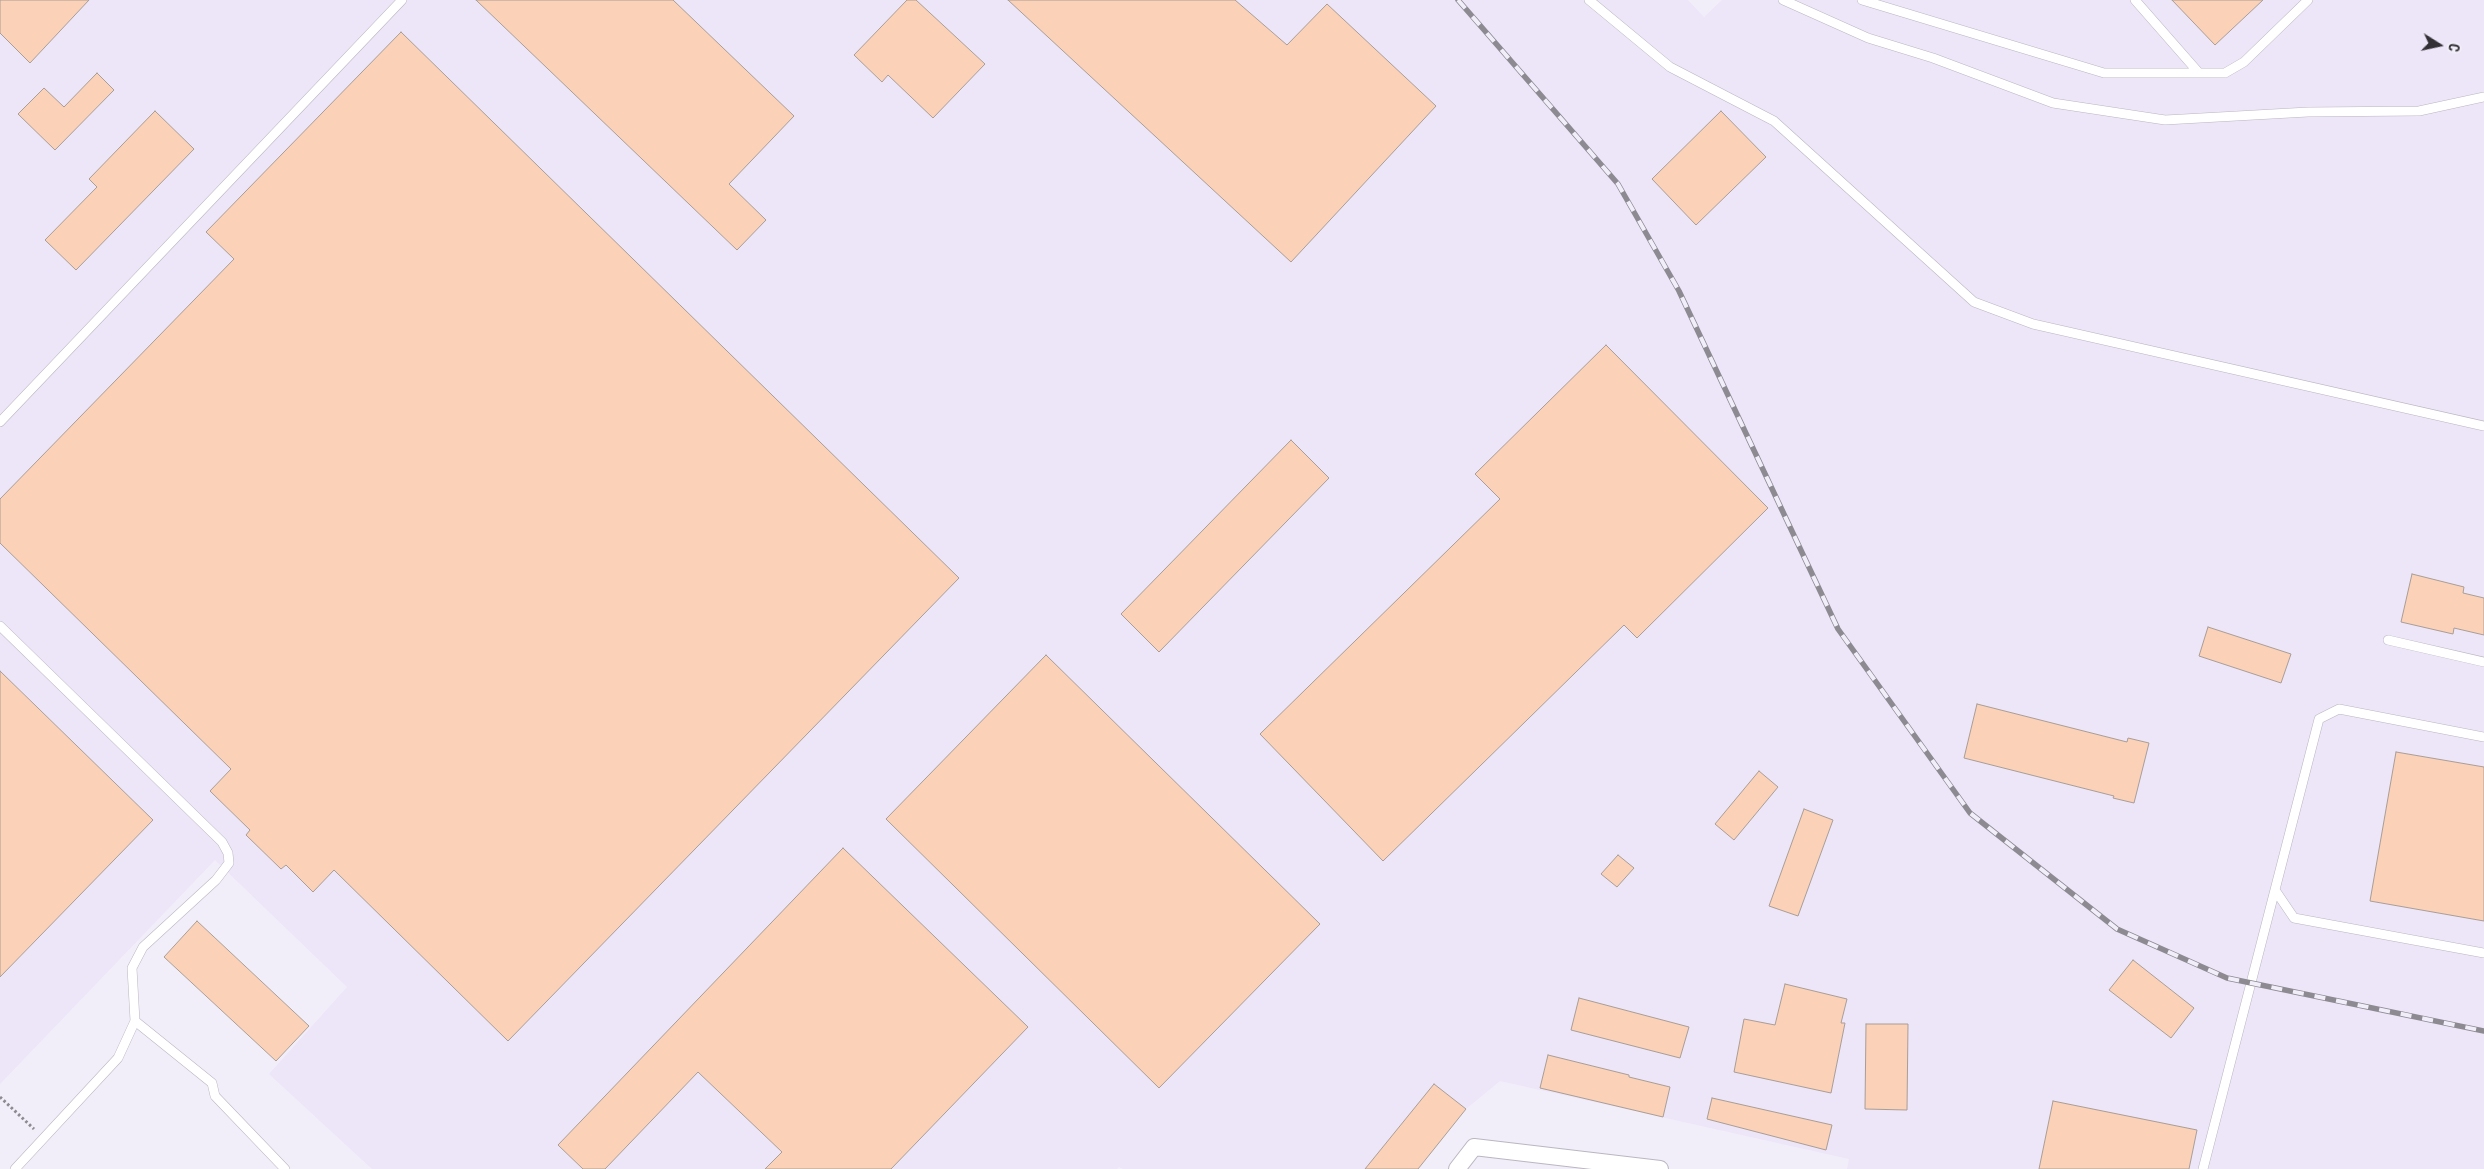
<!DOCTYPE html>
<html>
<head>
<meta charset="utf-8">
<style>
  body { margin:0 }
  #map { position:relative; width:2484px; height:1169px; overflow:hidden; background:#f2eef9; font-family:"Roboto Condensed",sans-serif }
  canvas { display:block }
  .north { position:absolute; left:2414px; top:20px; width:50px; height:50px; -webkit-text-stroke:4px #f2eef9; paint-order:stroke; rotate:100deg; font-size:14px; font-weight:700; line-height:20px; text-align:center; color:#323034 }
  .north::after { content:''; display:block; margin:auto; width:18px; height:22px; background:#323034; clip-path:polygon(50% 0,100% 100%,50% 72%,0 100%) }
</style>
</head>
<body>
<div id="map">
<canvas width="2484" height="1169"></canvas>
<div class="north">С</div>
</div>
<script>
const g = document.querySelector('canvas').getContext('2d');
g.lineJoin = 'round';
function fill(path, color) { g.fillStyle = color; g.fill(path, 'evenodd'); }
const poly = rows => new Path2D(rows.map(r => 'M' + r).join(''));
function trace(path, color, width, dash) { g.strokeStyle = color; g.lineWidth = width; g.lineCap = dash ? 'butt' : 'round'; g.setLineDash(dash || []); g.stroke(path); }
fill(poly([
  [0,0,1688,0,1704,17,1722,0,2484,0,2484,1169,1847,1169,1849,1159,1500,1081,1466,1109,1418,1169,1123,1169,1119,1167,1117,1169,372,1169,269,1074,347,987,215,860,0,1084]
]), '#ede5f8');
const building = poly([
  [0,0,89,0,30,63,0,33,0,0],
  [476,0,673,0,794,116,729,184,766,220,737,250,476,0],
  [907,0,916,0,985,64,933,118,888,75,882,82,854,55,907,0],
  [1008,0,1235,0,1287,45,1327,4,1436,106,1291,262,1008,0],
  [2172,0,2263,0,2215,45,2172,0],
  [401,32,959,578,508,1041,334,870,313,892,286,865,281,869,246,835,250,830,210,791,231,769,0,543,0,499,234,259,206,232,401,32],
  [97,73,114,90,55,150,18,114,44,88,64,107,97,73],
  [155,111,194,149,76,270,45,240,97,187,89,179,155,111],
  [1721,111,1766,157,1696,225,1652,179,1721,111],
  [1606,345,1768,508,1637,638,1624,625,1383,861,1260,734,1500,499,1475,474,1606,345],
  [1291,440,1329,478,1159,652,1121,614,1291,440],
  [2412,574,2464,587,2463,593,2484,598,2484,635,2454,628,2453,634,2401,622,2412,574],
  [2208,627,2291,654,2281,683,2199,656,2208,627],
  [1046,655,1320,924,1159,1088,886,819,1046,655],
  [0,671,153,820,0,977,0,671],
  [1977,704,2127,742,2128,738,2149,743,2134,803,2113,798,2114,796,1964,758,1977,704],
  [2396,752,2484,767,2484,921,2370,901,2396,752],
  [1759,771,1778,787,1734,840,1715,824,1759,771],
  [1804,809,1833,820,1798,916,1769,906,1804,809],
  [843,848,1028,1027,891,1169,765,1169,782,1152,698,1072,605,1169,583,1169,558,1145,843,848],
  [1618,855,1634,868,1617,887,1601,874,1618,855],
  [197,921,309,1026,276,1061,164,957,197,921],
  [2133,960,2194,1008,2171,1038,2109,990,2133,960],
  [1785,984,1847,999,1841,1023,1845,1023,1831,1093,1734,1072,1744,1019,1775,1025,1785,984],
  [1579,998,1689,1027,1680,1058,1571,1030,1579,998],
  [1866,1024,1908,1024,1907,1110,1865,1109,1866,1024],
  [1548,1055,1629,1075,1629,1077,1670,1087,1663,1117,1540,1088,1548,1055],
  [1434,1084,1466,1109,1418,1169,1365,1169,1434,1084],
  [1712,1098,1832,1125,1826,1150,1707,1119,1712,1098],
  [2053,1101,2197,1130,2189,1169,2039,1169,2053,1101]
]);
fill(building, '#fbd1b7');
trace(building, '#a99e97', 1);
const lane = poly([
  [1589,0,1670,67,1774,121,1974,302,2033,324,2484,426],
  [1783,0,1868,38,1933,58,2053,103,2165,120,2308,112,2419,111,2484,97],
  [1862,0,2104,73,2225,73,2244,62,2308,0],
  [2135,0,2199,73],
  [0,422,402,0],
  [0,626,222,842,228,853,229,863,216,880,143,947,132,968,135,1021,118,1058,15,1169],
  [2388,640,2484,662],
  [2275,890,2294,918,2484,953],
  [135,1021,212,1083,215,1096,285,1169],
  [2203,1169,2319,719,2339,709,2484,737]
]);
const street = poly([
  [1457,1169,1474,1147,1660,1169]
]);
trace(lane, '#bbb6c1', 10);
trace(street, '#bbb6c1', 18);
trace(poly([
  [0,1097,34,1129]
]), '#8d8a91', 3, [2.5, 2.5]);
trace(lane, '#fff', 9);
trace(street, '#fff', 16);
const rail = poly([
  [1458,0,1618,184,1679,291,1838,629,1970,813,2117,929,2227,978,2484,1031]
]);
trace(rail, '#8d8a92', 5.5);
trace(rail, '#f2eef9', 4, [11]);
</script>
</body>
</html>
